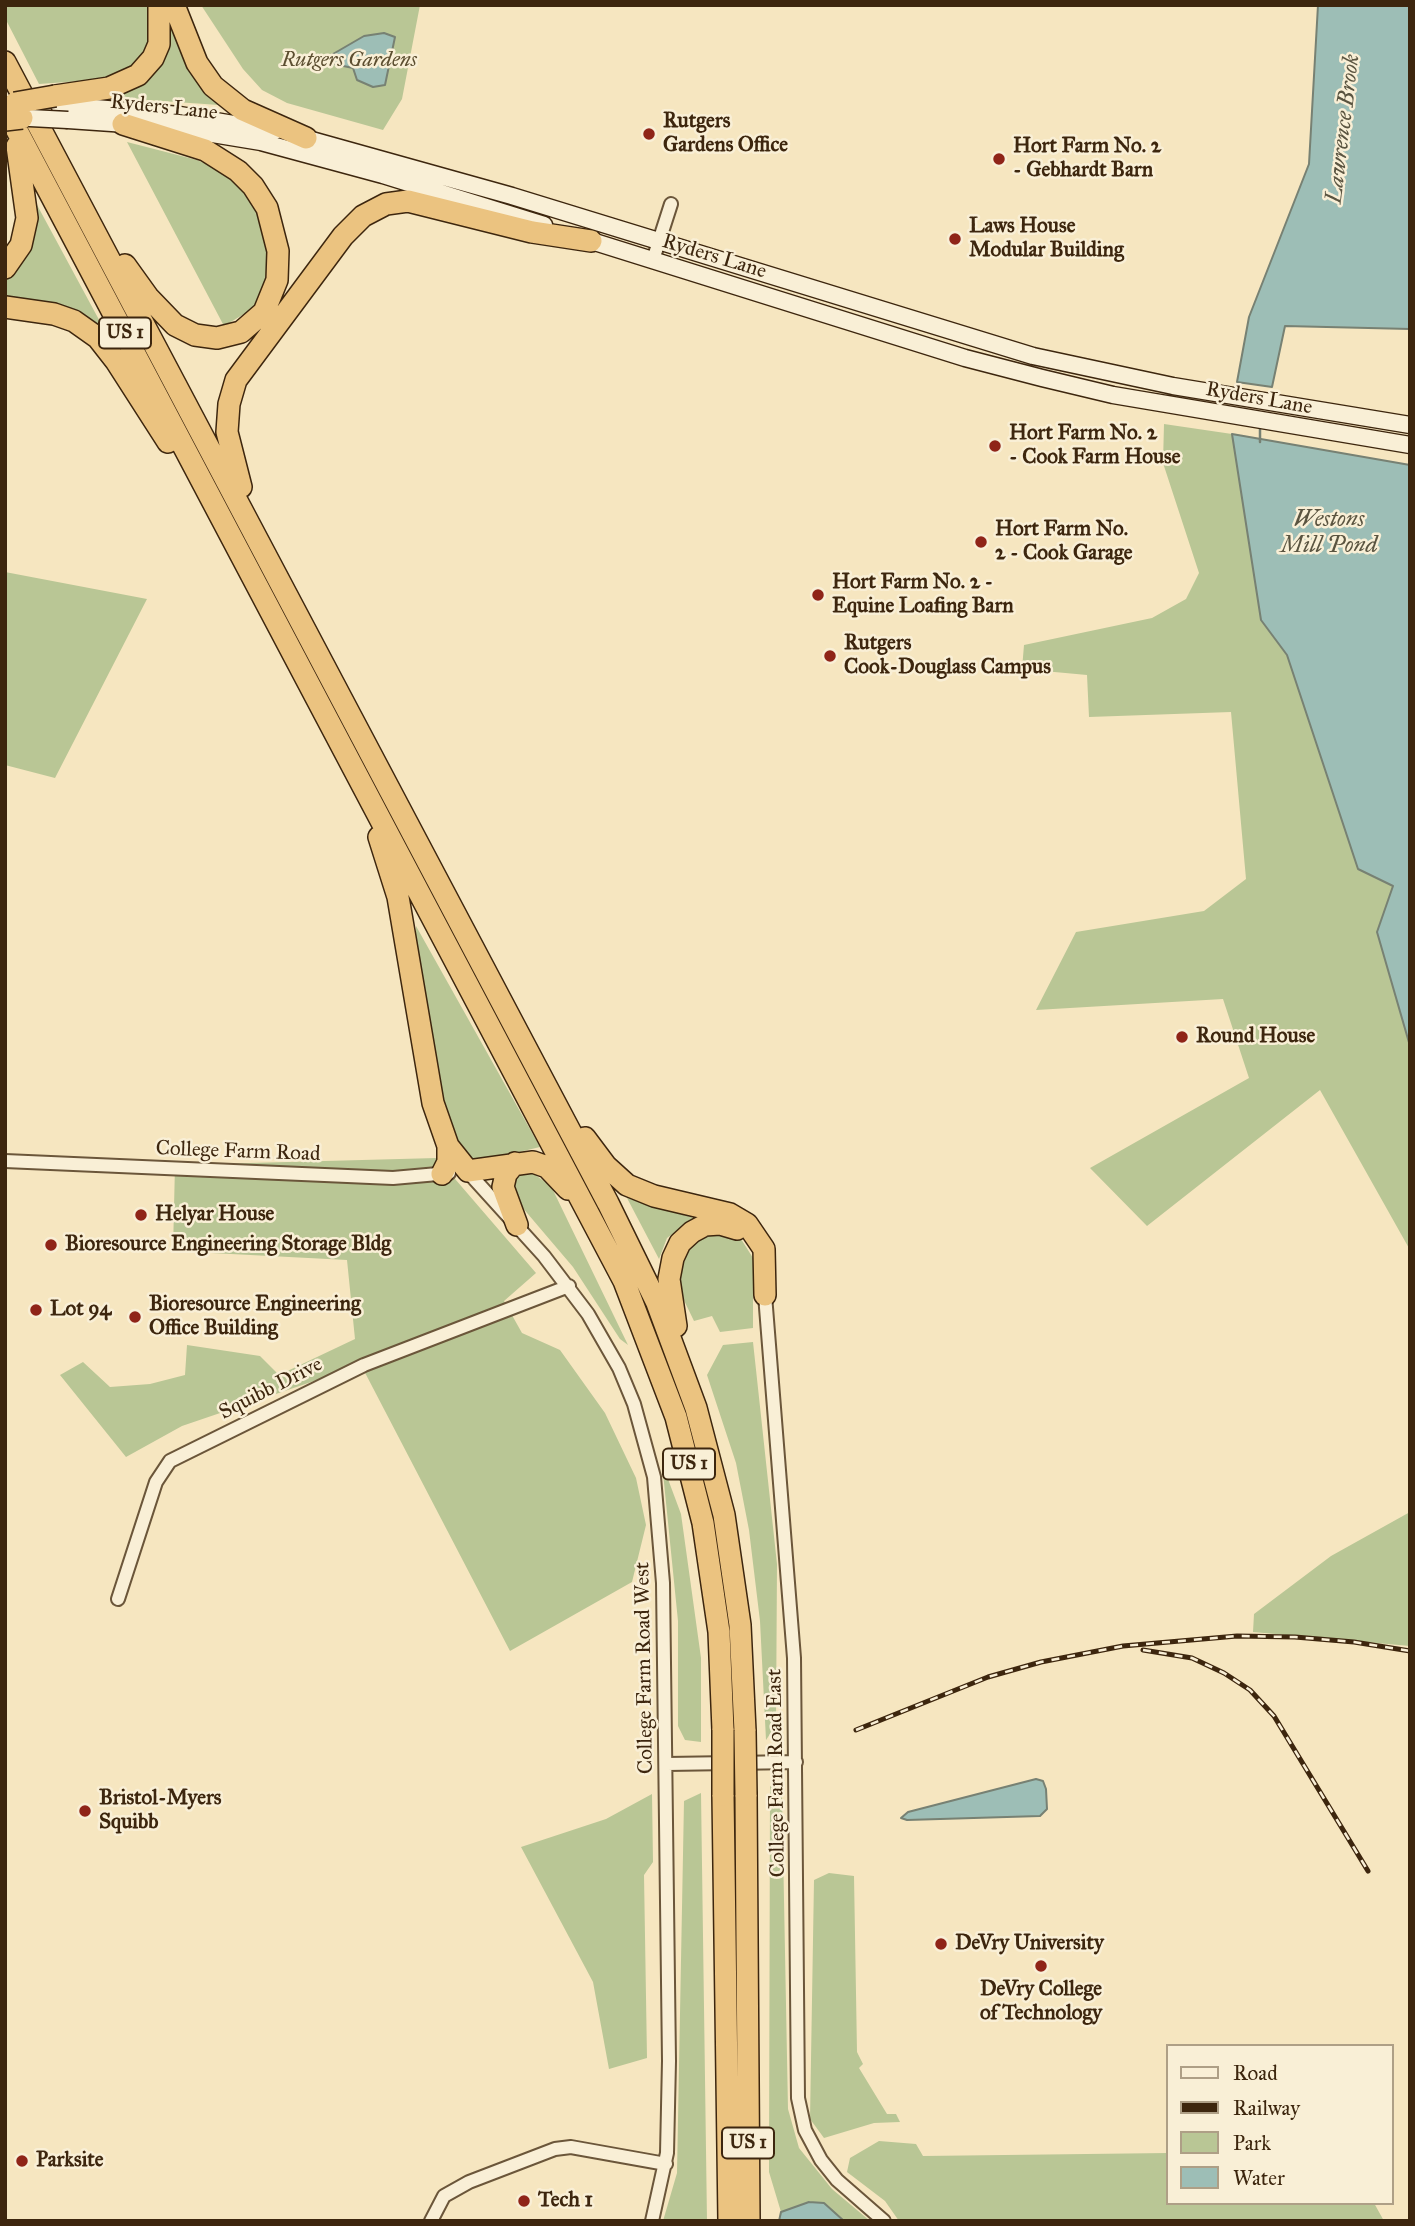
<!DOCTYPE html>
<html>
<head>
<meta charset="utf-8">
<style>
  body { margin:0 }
  #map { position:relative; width:1415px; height:2226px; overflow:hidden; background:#f6e6c0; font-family:"IM FELL Great Primer",serif }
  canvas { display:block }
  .frame { position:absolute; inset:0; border:7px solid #3d260e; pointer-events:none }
  .legend { position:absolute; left:1166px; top:2044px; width:228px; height:161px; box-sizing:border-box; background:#f9efd6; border:2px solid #ae9f86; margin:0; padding:9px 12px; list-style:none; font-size:21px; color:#3d260e }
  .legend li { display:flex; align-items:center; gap:14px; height:35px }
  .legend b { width:35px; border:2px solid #ae9f86 }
</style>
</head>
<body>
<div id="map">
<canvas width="1415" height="2226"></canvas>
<div class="frame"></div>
<ul class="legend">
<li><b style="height:9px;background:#f9efd6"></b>Road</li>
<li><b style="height:9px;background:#3d260e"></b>Railway</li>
<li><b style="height:19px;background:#b9c695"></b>Park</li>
<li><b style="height:19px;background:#9dbeb6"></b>Water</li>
</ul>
</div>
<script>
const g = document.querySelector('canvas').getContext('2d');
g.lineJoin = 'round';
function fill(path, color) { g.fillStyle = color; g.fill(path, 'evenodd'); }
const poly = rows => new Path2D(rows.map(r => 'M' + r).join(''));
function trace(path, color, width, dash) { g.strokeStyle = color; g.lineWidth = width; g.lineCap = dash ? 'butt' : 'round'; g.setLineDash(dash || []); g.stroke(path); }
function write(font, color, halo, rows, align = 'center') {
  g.font = font + ' "IM FELL Great Primer",serif'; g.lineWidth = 5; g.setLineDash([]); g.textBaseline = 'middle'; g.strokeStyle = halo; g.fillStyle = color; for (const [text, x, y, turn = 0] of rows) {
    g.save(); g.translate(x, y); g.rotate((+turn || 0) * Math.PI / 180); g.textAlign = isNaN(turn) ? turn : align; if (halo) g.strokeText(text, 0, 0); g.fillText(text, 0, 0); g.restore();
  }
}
fill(poly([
  [5,5,146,5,150,14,149,47,126,71,95,80,39,84,5,18],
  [165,5,196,80,219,105,104,97,138,86],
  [201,5,420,5,402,99,383,130,287,103,262,90,243,69],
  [127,142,197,160,235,177,267,222,269,279,254,308,224,326],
  [36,203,111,342,5,300,5,274,31,225],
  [1164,424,1232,434,1261,620,1287,655,1393,886,1377,932,1410,1046,1410,1250,1320,1090,1147,1226,1090,1168,1249,1078,1223,999,1036,1010,1076,932,1204,911,1246,879,1231,712,1089,717,1087,675,1022,669,1024,645,1152,618,1186,599,1199,573,1163,463],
  [5,572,147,599,55,778,5,765],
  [416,926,540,1147,473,1163,453,1143,440,1101,416,975],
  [437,1158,536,1273,504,1301,522,1333,560,1350,605,1413,636,1478,646,1525,632,1582,510,1651,361,1365,182,1426,126,1457,60,1375,83,1362,110,1387,150,1384,185,1375,187,1345,260,1356,279,1375,355,1339,347,1260,173,1251,175,1165],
  [531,1172,551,1186,628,1345,620,1339,573,1267,516,1200,510,1184,517,1173],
  [627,1198,694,1218,667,1238,659,1259],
  [719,1231,741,1239,753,1258,753,1328,720,1332,712,1316,694,1321,677,1286,679,1260,693,1241],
  [753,1342,777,1564,776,1725,766,1740,760,1621,749,1530,736,1463,707,1375,723,1345],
  [662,1463,681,1514,701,1658,701,1742,685,1740,678,1726,678,1621],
  [1410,1512,1410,1646,1253,1632,1254,1614,1331,1556],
  [770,1786,782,1795,788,2109,799,2148,832,2189,870,2221,844,2221,824,2203,808,2202,781,2212,769,2172],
  [701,1793,707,2221,663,2221,677,2173,684,1801],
  [652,1794,653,1862,644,1875,647,2058,609,2069,593,1982,521,1847,606,1819],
  [829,1873,854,1876,857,2052,863,2064,859,2068,887,2114,896,2114,900,2122,874,2123,824,2138,810,2119,814,1880],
  [879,2141,916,2144,923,2156,1168,2153,1168,2203,1374,2203,1384,2221,899,2221,885,2201,847,2172,850,2158]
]), '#b9c695');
const water = poly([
  [1318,5,1410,5,1410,329,1285,326,1272,387,1237,382,1249,317,1309,164,1318,5],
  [384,33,395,37,385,85,373,87,357,80,353,68,329,63,333,54,364,36,384,33],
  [1232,434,1410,465,1410,1046,1377,932,1393,886,1358,869,1287,655,1261,620,1232,434],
  [1036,1779,1043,1781,1046,1789,1047,1809,1040,1816,907,1820,901,1818,908,1812,1036,1779],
  [809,2202,824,2203,844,2221,779,2221,781,2212,809,2202]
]);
fill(water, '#9dbeb6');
trace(water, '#778173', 2);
trace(poly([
  [1260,427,1260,442]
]), '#778173', 2.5);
const street = poly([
  [653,260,671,204],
  [5,1161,393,1178,449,1173],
  [467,1171,544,1256,588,1314,619,1368,634,1404,654,1477,663,1583,669,2061,667,2153,652,2221],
  [765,1295,794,1658,798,2098,805,2130,821,2160,837,2180,884,2221],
  [118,1599,156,1482,170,1461,364,1365,569,1286],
  [667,1764,796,1762],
  [431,2221,444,2196,469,2182,555,2149,571,2147,666,2164]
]);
const secondary = poly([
  [59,105,180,115,275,131],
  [68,120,170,127,261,142,383,175,544,225],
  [297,136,512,196,1033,356,1173,386,1410,425],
  [582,238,965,358,1042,378,1113,395,1410,445]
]);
const highway = poly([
  [174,5,197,63,213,86,243,110,306,138],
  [5,62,608,1203,657,1303,696,1408,724,1515,740,1625,745,1731],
  [55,96,109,88,138,75,153,58,159,44,159,5],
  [5,108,624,1281,676,1417,703,1523,719,1632,723,1730],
  [123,124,205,150,238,171,253,186,267,208,278,251,277,280,264,312,241,332,217,338,195,335,175,325,148,297,125,265],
  [5,268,21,245,27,218,17,146],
  [5,307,54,314,74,321,98,338,116,361,168,442],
  [241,487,227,432,229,404,236,380,343,236,363,216,386,204,408,201,532,232,591,241],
  [379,837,398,897,433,1103,448,1146,468,1171,533,1162,547,1167,568,1189],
  [585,1138,606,1166,627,1185,654,1196,730,1214,747,1224,764,1249,765,1295],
  [515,1163,506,1174,503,1187,517,1225],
  [442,1174,448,1162,448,1146],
  [676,1326,669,1279,673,1258,680,1243,692,1232,705,1225,720,1224,737,1229],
  [723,1795,729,2221],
  [746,1795,749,2221]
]);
trace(street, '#6b563a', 16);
trace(secondary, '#3d260e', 19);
trace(highway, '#3d260e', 24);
trace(street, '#f9efd6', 12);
trace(secondary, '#f9efd6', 16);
trace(highway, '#ebc380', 21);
const rail = poly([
  [1143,1650,1192,1658,1224,1673,1250,1690,1274,1716,1368,1871],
  [856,1730,988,1677,1041,1662,1123,1646,1237,1636,1295,1637,1354,1642,1410,1651]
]);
trace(rail, '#3d260e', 5);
trace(rail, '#f9efd6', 2.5, [8]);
const secondaryBridge = poly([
  [11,117,68,120]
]);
const highwayBridge = poly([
  [15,103,55,96],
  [5,120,22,118],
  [723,1730,723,1795],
  [745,1731,746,1795]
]);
trace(secondaryBridge, '#3d260e', 19, []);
trace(highwayBridge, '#3d260e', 24, []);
trace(secondaryBridge, '#f9efd6', 16);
trace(highwayBridge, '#ebc380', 21);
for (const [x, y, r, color] of [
  [649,134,7,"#8f2418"],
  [999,159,7,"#8f2418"],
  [955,239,7,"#8f2418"],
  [995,446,7,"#8f2418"],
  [981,542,7,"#8f2418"],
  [818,595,7,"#8f2418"],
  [830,656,7,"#8f2418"],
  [1182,1037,7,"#8f2418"],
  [141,1215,7,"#8f2418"],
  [51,1245,7,"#8f2418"],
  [36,1310,7,"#8f2418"],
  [135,1317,7,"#8f2418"],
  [85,1811,7,"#8f2418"],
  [941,1944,7,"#8f2418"],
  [1041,1966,7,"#8f2418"],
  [22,2161,7,"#8f2418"],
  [524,2201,7,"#8f2418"]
]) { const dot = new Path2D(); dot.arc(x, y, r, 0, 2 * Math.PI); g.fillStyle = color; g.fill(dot); trace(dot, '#f9efd6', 2.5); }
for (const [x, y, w] of [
  [125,333,52],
  [689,1464,52],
  [748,2143,52]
]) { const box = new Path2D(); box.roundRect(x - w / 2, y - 15.5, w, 31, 5); g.fillStyle = '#f9efd6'; g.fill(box); trace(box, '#3d260e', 2); }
write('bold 19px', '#3d260e', null, [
  ["US 1",125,333],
  ["US 1",689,1464],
  ["US 1",748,2143]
]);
write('italic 21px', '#5c4e30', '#f9efd6', [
  ["Rutgers Gardens",349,61]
]);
write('21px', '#3d260e', '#f9efd6', [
  ["Ryders Lane",164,108,6],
  ["Ryders Lane",714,257,17],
  ["Ryders Lane",1259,399,10],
  ["College Farm Road",238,1152,2],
  ["Squibb Drive",271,1389,-27],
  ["College Farm Road West",645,1668,-91],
  ["College Farm Road East",777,1773,-91]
]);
write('bold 21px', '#3d260e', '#f9efd6', [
  ["Rutgers",663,122],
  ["Gardens Office",663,146],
  ["Hort Farm No. 2",1013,147],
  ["- Gebhardt Barn",1013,171],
  ["Laws House",969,227],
  ["Modular Building",969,251],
  ["Hort Farm No. 2",1009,434],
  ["- Cook Farm House",1009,458],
  ["Hort Farm No.",995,530],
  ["2 - Cook Garage",995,554],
  ["Hort Farm No. 2 -",832,583],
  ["Equine Loafing Barn",832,607],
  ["Rutgers",844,644],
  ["Cook-Douglass Campus",844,668],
  ["Round House",1196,1037],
  ["Helyar House",155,1215],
  ["Bioresource Engineering Storage Bldg",65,1245],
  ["Bioresource Engineering",149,1305],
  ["Office Building",149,1329],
  ["Lot 94",50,1310],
  ["Bristol-Myers",99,1799],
  ["Squibb",99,1823],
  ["DeVry University",955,1944],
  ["DeVry College",1041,1990,"center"],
  ["of Technology",1041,2014,"center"],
  ["Parksite",36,2161],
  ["Tech 1",538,2201]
], 'left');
write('italic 23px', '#5a5440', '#f9efd6', [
  ["Lawrence Brook",1344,129,-83],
  ["Westons",1329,520],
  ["Mill Pond",1329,546]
]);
</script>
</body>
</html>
